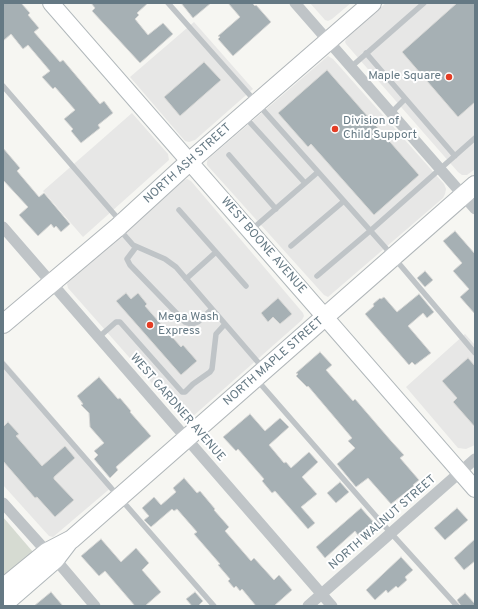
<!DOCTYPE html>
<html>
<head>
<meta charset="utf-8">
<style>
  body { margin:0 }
  #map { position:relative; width:478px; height:609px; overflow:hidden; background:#f6f6f2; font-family:Overpass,sans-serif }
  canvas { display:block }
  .frame { position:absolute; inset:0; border:4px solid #657984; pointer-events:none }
</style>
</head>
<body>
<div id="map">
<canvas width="478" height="609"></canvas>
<div class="frame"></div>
</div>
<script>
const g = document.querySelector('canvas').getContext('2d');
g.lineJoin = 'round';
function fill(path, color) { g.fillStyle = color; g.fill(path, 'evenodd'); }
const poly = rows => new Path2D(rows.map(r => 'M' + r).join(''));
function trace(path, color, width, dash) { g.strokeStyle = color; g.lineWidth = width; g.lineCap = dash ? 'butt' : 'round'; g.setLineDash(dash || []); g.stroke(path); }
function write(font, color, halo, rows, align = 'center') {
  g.font = font + ' Overpass,sans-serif'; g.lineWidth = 4; g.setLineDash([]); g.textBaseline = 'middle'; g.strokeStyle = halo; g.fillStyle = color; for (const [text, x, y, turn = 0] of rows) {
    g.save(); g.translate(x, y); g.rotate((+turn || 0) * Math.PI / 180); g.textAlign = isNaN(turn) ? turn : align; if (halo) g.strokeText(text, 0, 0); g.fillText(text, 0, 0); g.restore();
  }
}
fill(poly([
  [310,3,351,3,332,19,328,21,325,20],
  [386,3,475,3,475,169,467,175,462,175,458,172,346,44,345,42,347,37],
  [194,22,253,89,195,140,189,142,185,141,130,77],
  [328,56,333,59,444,184,446,189,445,194,443,198,328,297,324,295,207,165,207,162,208,159],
  [132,113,168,154,169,160,83,237,43,191],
  [187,179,191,181,303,313,304,316,302,320,192,417,186,418,181,416,68,288,67,284,69,280,184,180],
  [465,334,475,345,475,445,466,449,458,448,406,387],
  [3,359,113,486,53,537,49,536,3,485]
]), '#e7e7e6');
fill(poly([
  [3,517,33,552,3,576]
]), '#d6dbd2');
const building = poly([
  [3,3,21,3,30,13,28,15,39,28,34,32,60,62,63,60,100,104,104,101,113,113,98,125,100,128,81,143,71,131,73,129,64,119,75,110,55,87,53,89,42,77,50,71,28,45,23,49,11,34,3,41,3,3],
  [91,3,148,3,137,13,139,15,135,19,148,35,163,23,173,34,140,63,92,11,95,8,91,3],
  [181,3,211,3,193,18,181,3],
  [228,3,252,3,255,6,256,5,271,22,233,56,218,39,220,37,218,36,240,17,228,3],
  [457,3,475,3,475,102,458,117,402,52,457,3],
  [204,62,221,80,180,116,164,97,204,62],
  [327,70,419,175,374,215,311,144,308,147,278,113,327,70],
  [3,148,20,168,17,171,39,197,44,193,70,224,61,232,56,226,54,228,51,224,38,236,19,215,28,207,3,180,3,148],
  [455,231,475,254,475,314,460,297,469,289,453,271,462,263,443,241,455,231],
  [425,271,433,280,425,287,417,278,425,271],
  [126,293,131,299,138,293,147,304,145,306,181,347,183,345,197,361,181,375,116,301,126,293],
  [419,294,434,312,427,318,423,313,408,326,431,353,415,365,412,362,409,365,365,314,374,306,373,304,380,298,381,299,384,297,397,312,419,294],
  [278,298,292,314,280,324,273,317,268,322,261,313,278,298],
  [320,352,332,365,326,370,353,401,355,399,392,442,404,455,400,458,419,480,413,485,414,486,391,504,368,478,356,487,337,464,355,448,348,441,352,438,308,386,307,387,296,376,298,374,296,373,320,352],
  [468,358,475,366,475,427,453,402,457,398,442,381,468,358],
  [99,377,118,399,120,398,131,411,130,412,151,436,116,467,118,470,110,478,94,459,98,455,94,451,104,443,90,427,89,413,81,405,83,404,77,396,99,377],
  [250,414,265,431,280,418,289,427,269,445,284,463,286,462,291,468,309,452,318,462,302,477,317,494,301,507,315,523,308,529,275,491,272,493,262,481,264,479,238,449,236,451,223,437,250,414],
  [8,422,19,434,16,436,42,466,65,446,75,458,54,477,54,479,74,500,55,517,37,497,35,498,3,461,3,427,8,422],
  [184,478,197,493,200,491,215,509,214,510,229,527,225,531,251,561,254,558,274,580,279,575,292,590,274,606,256,606,242,589,240,591,236,586,234,588,228,581,230,579,218,565,220,564,194,534,197,532,177,509,174,511,172,509,151,527,144,520,149,516,142,508,154,497,161,505,176,492,173,488,184,478],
  [340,482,349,492,336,503,327,493,340,482],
  [361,508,376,525,360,538,355,531,325,558,316,547,361,508],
  [457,508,468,520,445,540,434,528,457,508],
  [101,539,121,562,136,548,149,563,142,570,161,592,145,606,135,606,105,571,99,576,81,556,101,539],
  [475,539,475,561,464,570,454,558,475,539],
  [401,557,413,570,405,577,407,580,398,588,396,586,388,593,386,590,375,600,366,590,401,557],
  [51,592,63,606,34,606,51,592],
  [195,592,203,601,198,606,192,606,186,599,195,592],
  [465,593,475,604,475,606,461,606,457,600,465,593]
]);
fill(building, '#a6b0b4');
trace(building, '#d7d7d5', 1);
const secondary = poly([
  [51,3,475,489],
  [3,606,56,560,72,539]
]);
const primary = poly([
  [3,324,118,227,189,162,372,3],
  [3,588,47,552,72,539,475,185]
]);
trace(secondary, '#b1b8bb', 18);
trace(primary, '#b0b6b9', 20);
trace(poly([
  [168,3,384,246,475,353],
  [366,53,455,156],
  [351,67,424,3],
  [3,86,121,222],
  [391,113,405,99],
  [245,117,305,183],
  [229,155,276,209],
  [179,210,246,286],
  [119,229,133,245,165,259,176,267,263,368],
  [250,231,318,172],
  [291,246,344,201],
  [136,247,127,259,130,265,185,322,192,324,198,322,212,309],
  [317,276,370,231,475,138],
  [186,279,216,252],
  [99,337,116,322,120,322,182,392,185,392,193,384,210,372,212,369,216,334,225,324],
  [3,364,214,606],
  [257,380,381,522,457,606]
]), '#bfc4c7', 5.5);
trace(poly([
  [295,3,475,209],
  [3,227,332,606],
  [3,503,47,552],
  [56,560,95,606],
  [308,606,475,459]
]), '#bfc4c7', 11);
trace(secondary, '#fff', 16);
trace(primary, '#fff', 18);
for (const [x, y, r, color] of [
  [449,77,4,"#e43d25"],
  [335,129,4,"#e43d25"],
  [150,325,4,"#e43d25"]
]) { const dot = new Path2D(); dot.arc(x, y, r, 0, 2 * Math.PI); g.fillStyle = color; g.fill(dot); trace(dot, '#fff', 1.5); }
write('12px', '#657984', '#fff', [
  ["Maple Square",441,77,"right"],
  ["Division of",343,122],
  ["Child Support",343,136],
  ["Mega Wash",158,318],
  ["Express",158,332]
], 'left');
write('12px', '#657984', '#fff', [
  ["NORTH ASH STREET",188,164,-42],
  ["WEST BOONE AVENUE",263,246,49],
  ["NORTH MAPLE STREET",274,362,-41],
  ["WEST GARDNER AVENUE",177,408,49],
  ["NORTH WALNUT STREET",383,523,-41]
]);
</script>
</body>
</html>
